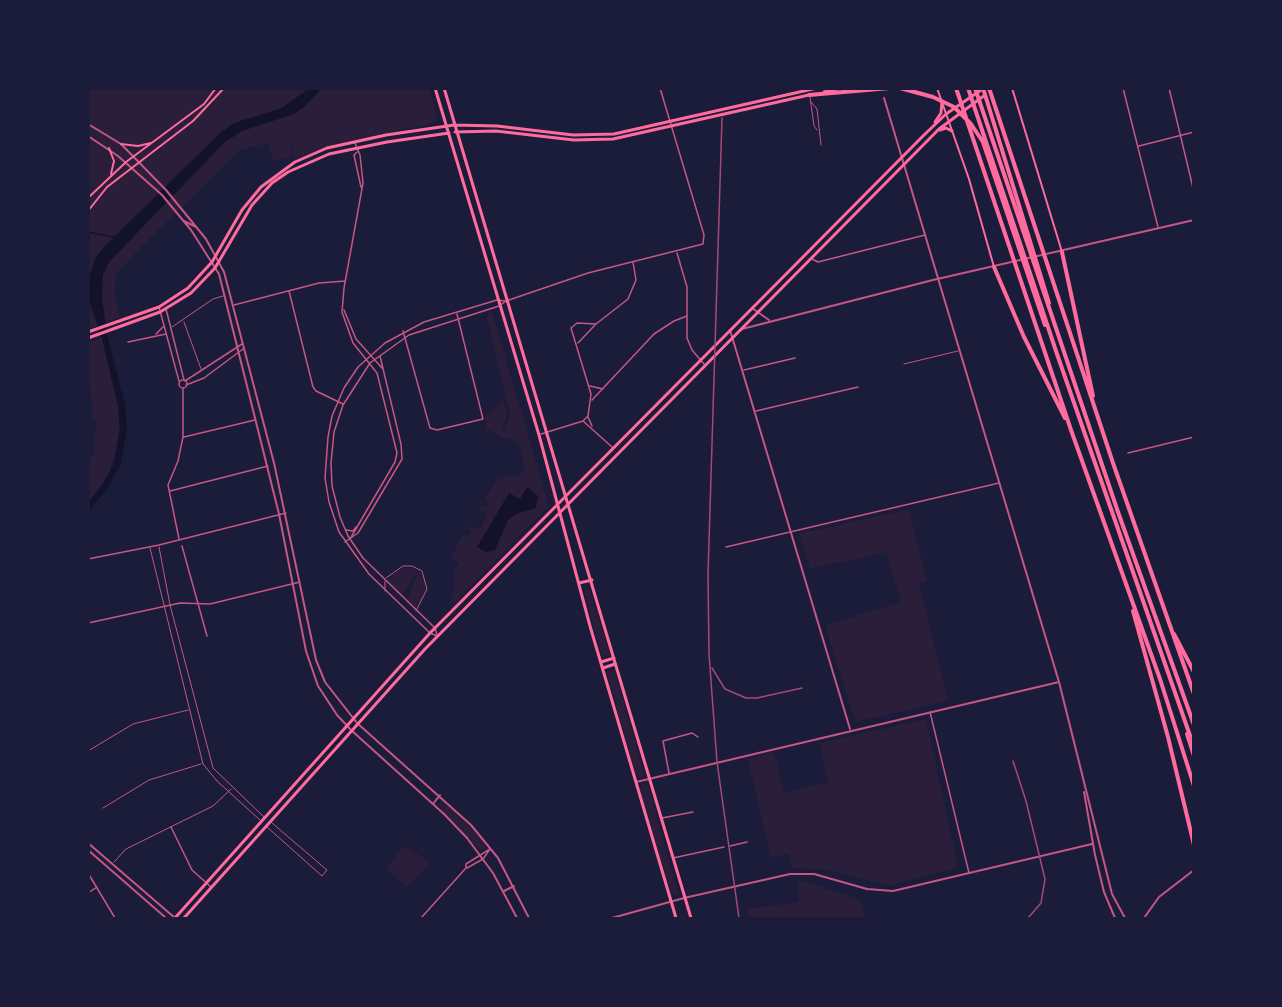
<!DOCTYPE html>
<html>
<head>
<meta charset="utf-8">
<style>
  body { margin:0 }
  #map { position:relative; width:1282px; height:1007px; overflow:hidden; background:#1b1b3a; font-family:"Alegreya Sans",sans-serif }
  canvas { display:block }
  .frame { position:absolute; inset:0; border:90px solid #1b1b3a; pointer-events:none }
</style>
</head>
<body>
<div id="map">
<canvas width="1282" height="1007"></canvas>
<div class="frame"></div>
</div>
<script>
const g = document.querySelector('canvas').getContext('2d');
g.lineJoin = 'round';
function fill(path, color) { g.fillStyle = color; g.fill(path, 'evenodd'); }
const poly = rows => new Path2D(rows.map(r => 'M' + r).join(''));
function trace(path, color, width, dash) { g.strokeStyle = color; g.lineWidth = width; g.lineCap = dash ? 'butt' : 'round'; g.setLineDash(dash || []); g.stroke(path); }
fill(poly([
  [88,89,430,89,437,120,430,124,332,145,295,159,290,138,292,156,273,161,268,143,241,150,140,248,116,275,115,295,120,317,89,329],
  [492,312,549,506,454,603,450,603,455,585,453,571,459,563,450,558,464,534,468,537,472,532,467,529,469,526,480,529,487,515,479,509,481,506,486,508,489,503,484,500,498,477,503,480,507,474,510,477,523,472,524,466,520,449,515,441,510,437,508,440,487,429,485,414,492,412,503,399,507,415,502,431,505,431,510,415,487,318,488,313],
  [102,338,118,406,120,437,108,475,89,502,89,466,91,456,94,456,96,420,93,420,89,376,89,342],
  [909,509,927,581,919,584,948,701,855,722,825,625,901,602,886,552,810,569,799,534],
  [412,568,421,573,426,584,425,593,416,608,407,600,417,575,415,574,402,595,387,581,399,569],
  [589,587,610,654,605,658,602,657,584,591],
  [614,669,642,765,644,777,639,778,636,775,606,672],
  [926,719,958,867,890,886,829,870,792,868,789,853,771,858,748,759,774,752,784,793,828,782,820,743],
  [642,784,648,784,642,786,648,784,679,896,674,897,678,895,671,894,640,789],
  [441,801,461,817,485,845,485,849,479,850,443,811,439,804],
  [404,846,431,862,407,887,386,869],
  [799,880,860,899,865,918,749,918,747,909,799,902]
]), '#2a1e3b');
fill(poly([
  [308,89,321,89,305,106,294,114,242,131,224,143,109,262,103,275,102,297,107,335,125,405,127,429,120,466,107,489,89,511,89,502,102,486,114,464,120,427,118,406,102,338,89,301,89,277,96,257,108,243,220,133,234,123,282,108],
  [527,487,538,496,536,508,516,514,508,520,495,550,486,552,477,547,509,493,520,499]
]), '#12122b');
trace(poly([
  [88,232,114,237]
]), '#12122b', 1.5);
trace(poly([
  [810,97,814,126,817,130],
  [811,102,817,109,821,145],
  [184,322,201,369],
  [172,327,213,299,223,296],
  [904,364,958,351],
  [159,547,170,605,213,768,264,817],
  [150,548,203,764,217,781,260,820],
  [386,578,403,566,412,566,422,571,427,589,416,611],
  [385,581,385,591],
  [88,751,133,724,188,710],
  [103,808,149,780,201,764],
  [267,827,322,876,327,870,272,823],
  [114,862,126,849,213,806,231,789]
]), '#c65784', 1);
trace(poly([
  [1123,88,1158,227],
  [1169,88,1194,192],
  [1139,146,1194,132],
  [357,152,354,155,361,187],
  [677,253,687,287,687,338,692,350,704,364],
  [812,259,818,262,925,235],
  [289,291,313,387,316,391,343,404],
  [234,305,319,283,345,281],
  [159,307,179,381],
  [166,309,184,380],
  [344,310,356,339,382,368],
  [403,331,430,428,437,430,483,419,457,314],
  [156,334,163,327],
  [128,342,166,334],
  [578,343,595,325],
  [744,370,795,358],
  '179 384a4 4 0 1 1 8 0a4 4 0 1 1-8 0Z',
  [185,381,242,344],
  [186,385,204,378,243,349],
  [590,386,603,389],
  [592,400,654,334,674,321,687,316],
  [756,411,858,387],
  [588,417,592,426],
  [583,421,612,447],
  [541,434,583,421,588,416,591,394,571,328,577,323,596,324,628,299,636,280,633,262],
  [184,437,255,420],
  [1128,453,1194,437],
  [170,491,268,466],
  [346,530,353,531,356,527],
  [179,539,168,485,178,461,183,437,183,388],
  [350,539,395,462,397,453,377,373,353,343,342,312,344,288,363,183,360,155,355,143],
  [345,542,358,533,402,459,401,444,380,356],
  [182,546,207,636],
  [726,547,999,483],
  [88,559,159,545,286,513],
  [88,623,180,603,210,604,300,582],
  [437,635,435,628,363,558,348,536,340,517,332,486,331,463,334,432,343,405,370,363,409,335,499,306,506,301,588,273,703,244,704,235,660,88],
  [437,636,430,633,369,574,339,532,329,502,325,478,328,437,332,416,344,388,358,367,385,343,424,322,497,300,505,301],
  [930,712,969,873],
  [669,773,663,741,692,733,698,737],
  [662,818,693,812],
  [171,827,192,870,211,887],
  [730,846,747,842],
  [673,858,724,847],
  [467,868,483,859,490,849],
  [88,873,115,918],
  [88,893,97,887],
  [421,918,466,868,466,864,490,849]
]), '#c65784', 1.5);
trace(poly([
  [884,98,1059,682,1112,894,1125,918],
  [88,124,121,144,166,190,206,239,224,272,274,463,316,660,325,682,357,723,471,825,498,858,529,918],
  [88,136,118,156,162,195,191,230,219,274,279,514,306,651,318,686,337,715,351,730,444,814,467,838,493,873,517,918],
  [184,221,196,227],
  [752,308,769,320],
  [742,329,933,280,1194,220],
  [730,330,850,729],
  [636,782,1059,682],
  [1084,792,1095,855,1104,892,1115,918],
  [433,804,440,795],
  [88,843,175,918],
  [88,850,166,918],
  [504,891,514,886],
  [612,918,684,898,790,874,814,874,867,889,893,891,1092,844],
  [1144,918,1159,897,1194,870]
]), '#c65784', 2);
trace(poly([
  [937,88,969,179,994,267],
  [1012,88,1062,252],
  [121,144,138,146,151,143],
  [109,148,114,161,111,174],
  [88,198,126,162,204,104,216,88],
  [88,211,107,187,193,121,224,88]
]), '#ff6b9d', 2);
trace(poly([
  [435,88,539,435,590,626,676,918],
  [444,88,691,918],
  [824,92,841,88],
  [935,122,941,113,942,102],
  [940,130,946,128,952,131],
  [455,132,496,131,574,140,613,139,809,95],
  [88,332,159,307,188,288,212,262,242,210,261,187,295,162,327,148,386,135,454,125,497,126,573,135,614,134,817,88],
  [88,338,160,312,191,293,215,268,252,205,272,183,288,172,329,154,387,142,449,133],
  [579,583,592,580],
  [601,662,614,658],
  [603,668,615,664],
  [175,918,430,633,924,135,946,114,984,88],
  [184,918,425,649,939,129,985,95]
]), '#ff6b9d', 3);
trace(poly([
  [900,88,933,97,954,107,971,124,983,142,1045,325],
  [956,88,1071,430,1160,679,1194,786],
  [968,88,1057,354,1194,747],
  [975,88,1118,512,1194,725],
  [983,88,1049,303],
  [989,88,1113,463,1194,694],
  [809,95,890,88],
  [1062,252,1093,396],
  [994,267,1024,337,1065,418],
  [1133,611,1168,737,1194,845],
  [1174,634,1194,672],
  [1187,734,1194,756]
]), '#ff6b9d', 4);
trace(poly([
  [722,118,708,574,709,654,717,762,739,918],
  [712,668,725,689,746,698,757,698,802,688],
  [1013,761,1026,801,1045,879,1041,903,1028,918]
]), '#a44b75', 1.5);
</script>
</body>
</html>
